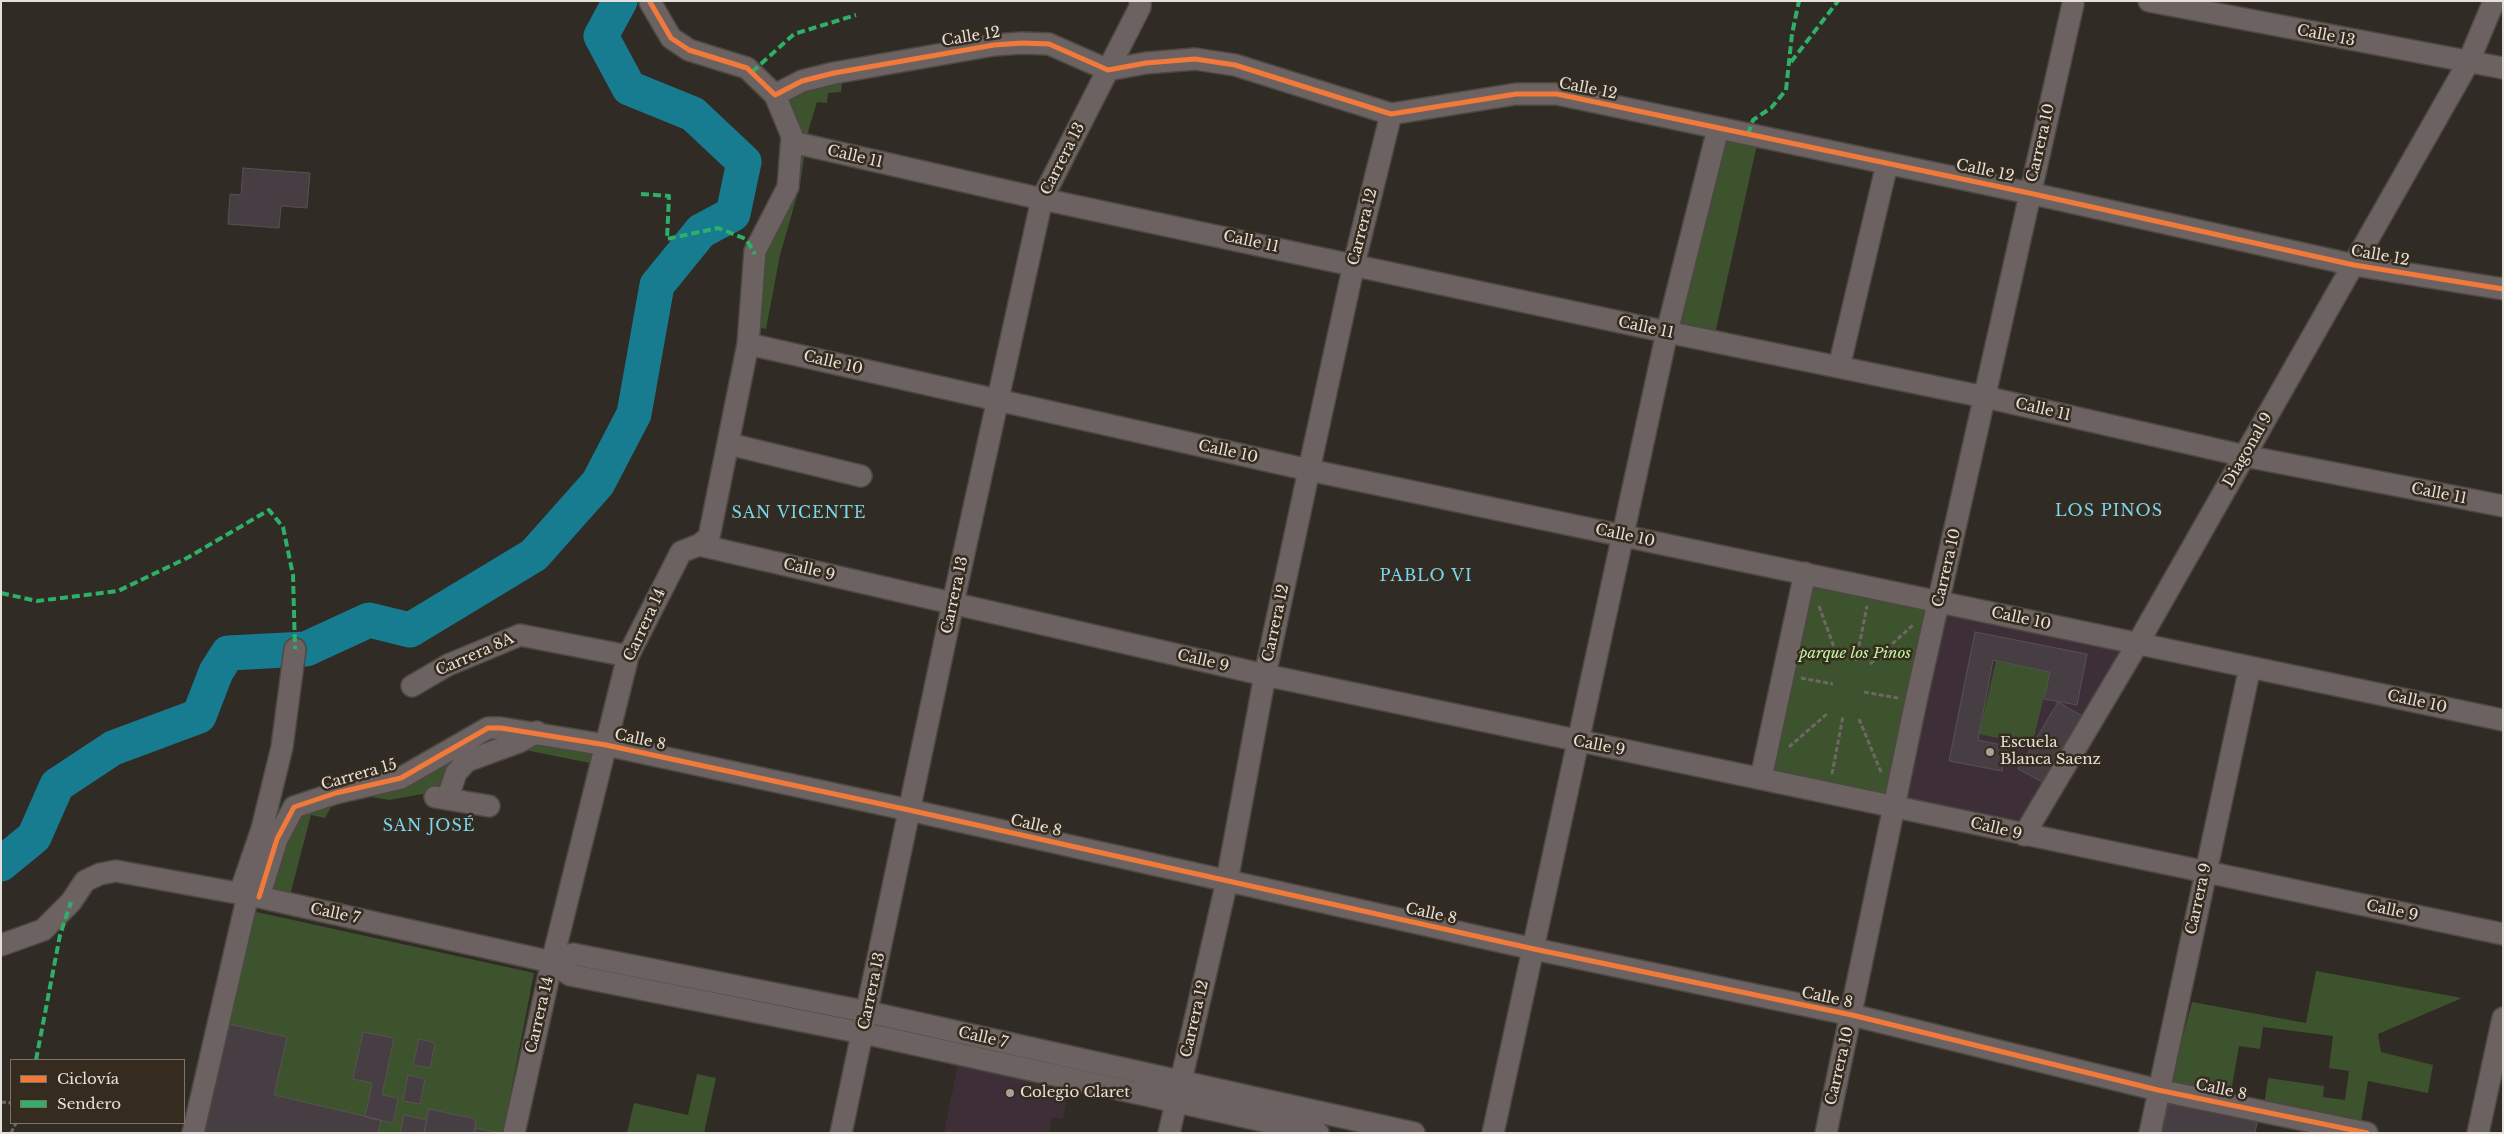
<!DOCTYPE html>
<html>
<head>
<meta charset="utf-8">
<style>
  body { margin:0 }
  #map { position:relative; width:2504px; height:1134px; overflow:hidden; background:#302b24; font-family:"Libre Baskerville",serif }
  canvas { display:block }
  .frame { position:absolute; inset:0; border:2px solid #e6e0d8; pointer-events:none }
  .legend { position:absolute; left:10px; top:1059px; width:175px; height:65px; box-sizing:border-box; background:#352c1f; border:1px solid #7c7469; margin:0; padding:6px 9px; list-style:none; font-size:15px; color:#e6e0d8 }
  .legend li { display:flex; align-items:center; gap:10px; height:25px }
  .legend b { width:25px; border:1px solid #7c7469 }
</style>
</head>
<body>
<div id="map">
<canvas width="2504" height="1134"></canvas>
<div class="frame"></div>
<ul class="legend">
<li><b style="height:6px;background:#f17a3a"></b>Ciclovía</li>
<li><b style="height:6px;background:#2db169"></b>Sendero</li>
</ul>
</div>
<script>
const g = document.querySelector('canvas').getContext('2d');
g.lineJoin = 'round';
function fill(path, color) { g.fillStyle = color; g.fill(path, 'evenodd'); }
const poly = rows => new Path2D(rows.map(r => 'M' + r).join(''));
function trace(path, color, width, dash) { g.strokeStyle = color; g.lineWidth = width; g.lineCap = dash ? 'butt' : 'round'; g.setLineDash(dash || []); g.stroke(path); }
function write(font, color, halo, rows, align = 'center') {
  g.font = font + ' "Libre Baskerville",serif'; g.lineWidth = 5; g.setLineDash([]); g.textBaseline = 'middle'; g.strokeStyle = halo; g.fillStyle = color; for (const [text, x, y, turn = 0] of rows) {
    g.save(); g.translate(x, y); g.rotate((+turn || 0) * Math.PI / 180); g.textAlign = isNaN(turn) ? turn : align; if (halo) g.strokeText(text, 0, 0); g.fillText(text, 0, 0); g.restore();
  }
}
fill(poly([
  [1944,609,2126,649,2021,830,1902,802],
  [958,1063,1069,1085,1063,1119,1052,1117,1049,1133,944,1133]
]), '#3d2e37');
fill(poly([
  [843,75,841,92,828,93,827,103,817,102,809,128,799,189,780,255,766,329,753,326,760,250,791,187,785,98],
  [1722,134,1758,140,1715,334,1677,327],
  [1808,579,1930,605,1887,797,1768,772],
  [1996,661,2050,672,2032,745,1979,734],
  [489,731,523,732,462,755,447,795,433,792,389,800,347,793],
  [529,734,601,748,595,764,525,750],
  [336,798,325,818,311,815,289,899,264,893,297,810],
  [252,911,534,973,503,1133,200,1133],
  [2316,971,2462,998,2378,1034,2381,1052,2433,1065,2428,1093,2368,1081,2361,1123,2264,1105,2268,1078,2324,1086,2323,1097,2345,1100,2349,1071,2329,1068,2333,1036,2263,1027,2260,1049,2239,1046,2230,1097,2170,1084,2192,1002,2306,1023],
  [697,1074,716,1078,704,1133,627,1133,634,1103,688,1115]
]), '#3d532e');
trace(poly([
  [1,864,34,837,57,785,113,748,199,716,216,672,228,653,306,649,369,620,410,630,534,555,598,483,634,414,657,285,701,231,733,214,744,162,693,114,629,88,601,36,620,1]
]), '#177c8f', 35);
const building = poly([
  [243,168,310,173,307,208,281,206,279,228,228,224,230,194,241,195,243,168],
  [1975,632,2087,654,2077,705,2044,699,2050,672,1993,660,1978,740,2007,746,2002,771,1949,761,1975,632],
  [2058,702,2086,718,2048,785,2018,769,2058,702],
  [229,1024,287,1037,274,1095,381,1120,378,1133,204,1133,229,1024],
  [363,1032,394,1038,382,1095,398,1098,393,1123,365,1117,372,1083,353,1079,363,1032],
  [419,1039,435,1043,430,1068,413,1065,419,1039],
  [408,1075,425,1079,420,1104,403,1101,408,1075],
  [2169,1101,2258,1118,2255,1133,2162,1133,2169,1101],
  [429,1109,476,1119,474,1133,424,1133,429,1109],
  [404,1115,427,1120,424,1133,400,1133,404,1115],
  [475,1128,496,1132,496,1133,474,1133,475,1128]
]);
fill(building, '#473e43');
trace(building, '#565250', 1);
const minor = poly([
  [2149,1,2503,68],
  [650,2,671,38,689,50,747,68,775,95,802,81,834,73,994,45,1022,43,1049,44,1108,70,1146,63,1195,59,1235,65,1391,114,1516,94,1557,94,2029,193,2354,265,2503,289],
  [792,142,1042,199,1667,332,1985,397,2245,456,2503,506],
  [748,344,1309,470,2503,720],
  [1839,367,1887,164],
  [729,444,861,476],
  [699,545,1265,675,2503,934],
  [412,686,448,665,520,635,628,656],
  [1761,778,1805,573],
  [435,797,489,806],
  [448,797,456,773,467,761,519,742,537,732],
  [2024,835,2138,643,2468,63,2494,1],
  [240,893,262,829,282,747,295,649],
  [259,897,277,839,294,807,336,793,401,778,488,728,501,728,606,745,909,810,1534,949,1852,1015,2158,1090,2367,1133],
  [1,945,43,930,71,902,85,881,100,874,116,871,259,897,552,962,570,975,863,1033,1318,1133],
  [552,962,573,954,868,1012,1414,1133],
  [193,1133,248,895],
  [514,1133,552,962,628,656,681,552,699,545,709,537,748,344,755,251,788,187,792,136,775,95],
  [841,1133,953,603,1042,199,1140,7,1140,1],
  [1169,1133,1227,881,1265,675,1309,470,1354,264,1391,114],
  [1493,1133,1667,332,1718,129],
  [1826,1133,1916,701,2073,4],
  [2150,1133,2250,667],
  [2478,1133,2503,1018]
]);
trace(minor, '#4c4842', 24);
trace(poly([
  [1819,606,1838,658],
  [1856,661,1867,606],
  [1870,664,1913,625],
  [1801,678,1833,684],
  [1864,692,1898,698],
  [1859,719,1881,772],
  [1789,747,1828,713],
  [1832,774,1843,716],
  [1,1102,11,1103],
  [11,1133,16,1123]
]), '#706765', 3, [5, 2.5]);
trace(minor, '#6c6261', 21);
trace(poly([
  [1791,62,1838,1],
  [752,72,794,34,856,15],
  [1748,134,1753,120,1771,108,1786,90,1792,34,1799,1],
  [641,194,669,196,667,239,718,228,746,239,755,254],
  [1,593,37,601,118,591,187,558,269,510,283,527,293,575,295,649],
  [36,1060,60,935,71,902]
]), '#2db169', 4, [8, 4]);
trace(poly([
  [650,2,671,38,689,50,747,68,775,95,802,81,834,73,994,45,1022,43,1049,44,1108,70,1146,63,1195,59,1235,65,1391,114,1516,94,1557,94,2029,193,2354,265,2503,289],
  [259,897,277,839,294,807,336,793,401,778,488,728,501,728,606,745,909,810,1534,949,1852,1015,2158,1090,2367,1133]
]), '#f17a3a', 5);
for (const [x, y, r, color] of [
  [1990,752,5,"#a6a199"],
  [1010,1093,5,"#a6a199"]
]) { const dot = new Path2D(); dot.arc(x, y, r, 0, 2 * Math.PI); g.fillStyle = color; g.fill(dot); trace(dot, '#352c1f', 2); }
write('15px', '#e6e0d8', '#352c1f', [
  ["Calle 13",2326,36,11],
  ["Calle 12",971,37,-9],
  ["Calle 12",1588,89,11],
  ["Carrera 10",2041,143,-77],
  ["Calle 11",855,157,13],
  ["Carrera 13",1063,159,-63],
  ["Calle 12",1985,171,12],
  ["Carrera 12",1363,227,-76],
  ["Calle 11",1251,242,12],
  ["Calle 12",2380,256,10],
  ["Calle 11",1646,328,12],
  ["Calle 10",833,363,13],
  ["Calle 11",2043,410,13],
  ["Diagonal 9",2248,450,-60],
  ["Calle 10",1228,452,12],
  ["Calle 11",2439,494,11],
  ["Calle 10",1625,536,12],
  ["Carrera 10",1947,568,-77],
  ["Calle 9",809,570,13],
  ["Carrera 13",955,595,-78],
  ["Calle 10",2021,619,12],
  ["Carrera 12",1276,623,-78],
  ["Carrera 14",645,625,-65],
  ["Carrera 8A",475,655,-24],
  ["Calle 9",1203,661,13],
  ["Calle 10",2417,702,12],
  ["Calle 8",640,740,12],
  ["Calle 9",1599,746,11],
  ["Carrera 15",359,775,-16],
  ["Calle 8",1036,826,13],
  ["Calle 9",1996,829,13],
  ["Carrera 9",2199,899,-78],
  ["Calle 9",2392,911,12],
  ["Calle 7",335,914,12],
  ["Calle 8",1431,914,12],
  ["Carrera 13",872,991,-78],
  ["Calle 8",1827,998,12],
  ["Carrera 14",540,1015,-77],
  ["Carrera 12",1195,1019,-77],
  ["Calle 7",983,1038,13],
  ["Carrera 10",1840,1066,-77],
  ["Calle 8",2221,1090,12]
]);
write('italic 15px', '#bff59f', '#352c1f', [
  ["parque los Pinos",1855,654]
]);
write('15px', '#e6e0d8', '#352c1f', [
  ["Escuela",2000,743],
  ["Blanca Saenz",2000,760],
  ["Colegio Claret",1020,1093]
], 'left');
g.letterSpacing = '1px';
write('16px', '#75d7f3', '#352c1f', [
  ["LOS PINOS",2109,511],
  ["SAN VICENTE",799,513],
  ["PABLO VI",1426,576],
  ["SAN JOSÉ",429,826]
]);
g.letterSpacing = '0px';
</script>
</body>
</html>
